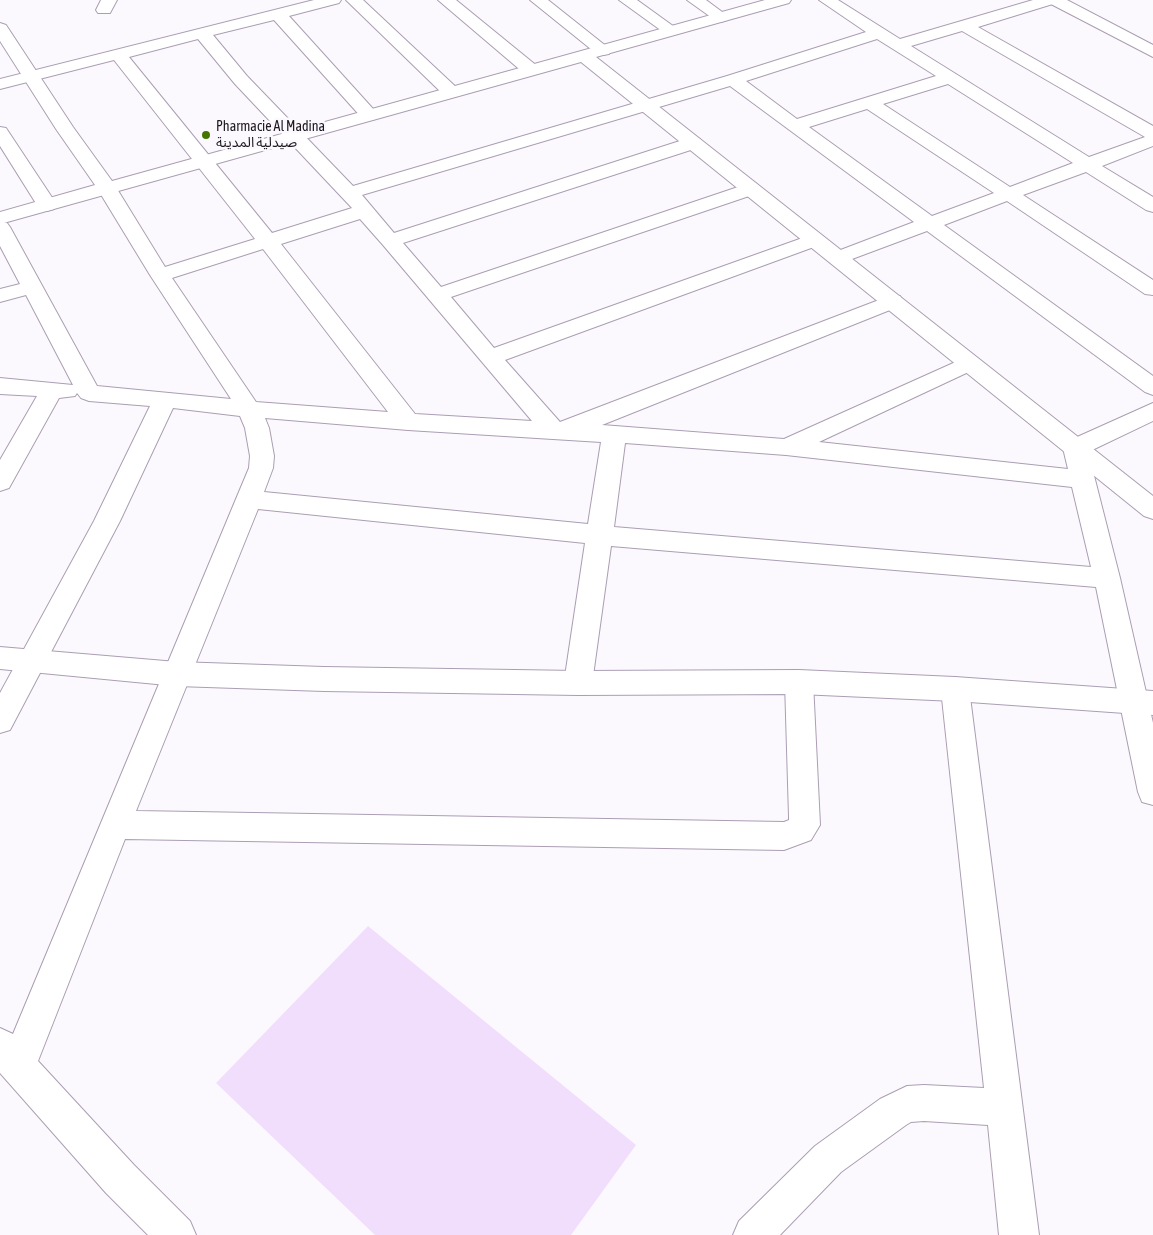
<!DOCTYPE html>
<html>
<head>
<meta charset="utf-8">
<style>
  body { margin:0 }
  canvas { display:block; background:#fcf9fe }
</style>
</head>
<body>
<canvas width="1153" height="1235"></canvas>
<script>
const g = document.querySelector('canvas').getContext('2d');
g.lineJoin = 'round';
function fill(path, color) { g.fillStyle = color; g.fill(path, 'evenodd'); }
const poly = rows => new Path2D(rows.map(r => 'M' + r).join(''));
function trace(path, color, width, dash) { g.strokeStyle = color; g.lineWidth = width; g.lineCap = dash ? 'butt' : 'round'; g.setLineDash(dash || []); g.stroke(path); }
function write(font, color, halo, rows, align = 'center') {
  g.font = font + ' "Asap Condensed","Noto Sans Arabic",sans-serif'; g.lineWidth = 5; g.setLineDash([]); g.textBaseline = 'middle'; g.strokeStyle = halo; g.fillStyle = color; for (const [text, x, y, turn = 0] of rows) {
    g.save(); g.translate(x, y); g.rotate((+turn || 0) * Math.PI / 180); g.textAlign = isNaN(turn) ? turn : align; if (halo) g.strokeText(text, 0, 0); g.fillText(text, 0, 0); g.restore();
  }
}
fill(poly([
  [368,926,636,1145,571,1235,375,1235,216,1083]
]), '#f1defc');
const minor = poly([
  [101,0,117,0,110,13,98,13,96,10,101,0],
  [314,0,341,0,339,3,289,16,375,111,378,115,375,119,369,120,363,119,274,20,213,35,247,76,353,186,727,76,866,32,819,0,838,0,900,39,1033,0,1058,0,1056,3,978,27,1153,126,1153,146,1102,166,1153,197,1153,212,1146,210,1086,172,1023,195,1153,280,1153,295,1145,294,1007,201,944,225,1153,376,1153,395,1145,392,927,231,844,262,837,264,830,262,827,258,830,254,914,222,730,86,362,195,394,233,686,139,693,137,700,139,702,143,700,147,403,243,441,287,744,185,751,183,758,185,761,189,758,193,451,297,494,348,808,236,815,234,822,236,825,240,822,244,505,360,560,422,892,295,900,296,903,301,900,306,602,425,784,439,969,356,977,358,980,363,977,368,819,442,1068,469,1063,448,1066,442,1153,403,1153,421,1088,452,1120,578,1153,723,1153,805,1142,802,1138,792,1096,587,611,546,592,683,588,691,578,695,568,691,564,683,585,543,258,509,136,811,784,822,789,820,789,817,785,682,789,674,799,670,809,674,813,682,820,825,811,840,784,850,125,839,38,1061,134,1165,190,1221,196,1235,148,1235,106,1193,0,1073,0,1028,13,1034,236,499,249,468,250,456,245,428,240,416,173,408,120,521,10,730,0,733,0,693,94,521,150,406,89,401,81,398,77,393,75,396,59,398,9,488,0,491,0,460,37,396,0,394,0,378,73,385,26,295,0,302,0,289,20,284,0,246,0,221,7,223,10,227,97,386,231,399,150,275,97,188,100,184,107,182,114,184,165,267,255,239,114,60,0,89,0,79,314,0],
  [962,31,1145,137,1089,157,911,46,962,31],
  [198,39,235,84,352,208,272,233,129,57,198,39],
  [877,39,936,76,797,119,746,81,877,39],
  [948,84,1073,163,1010,187,883,104,948,84],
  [867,109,994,193,932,216,809,127,867,109],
  [360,219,383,245,532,421,415,414,281,244,360,219],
  [263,249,388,412,256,402,172,278,263,249],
  [265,418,408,430,601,442,588,524,264,492,273,468,274,456,269,428,265,418],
  [625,443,786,455,1072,487,1091,567,614,527,625,443],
  [346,0,363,0,457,88,460,92,457,96,451,97,445,96,346,0],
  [438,0,456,0,537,66,540,70,537,74,525,74,438,0],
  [530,0,548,0,611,50,609,54,603,55,597,54,530,0],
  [619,0,637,0,680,31,678,34,666,34,619,0],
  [687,0,706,0,729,17,727,20,721,22,715,20,687,0],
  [0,127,6,128,57,205,54,209,47,211,40,209,37,205,0,146,0,127],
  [955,677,965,681,969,689,1039,1235,999,1235,988,1125,924,1121,911,1122,906,1125,841,1172,780,1235,733,1235,739,1221,815,1146,880,1099,907,1086,924,1085,984,1088,941,689,945,681,955,677]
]);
const tertiary = poly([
  [765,0,791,0,789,3,596,57,1153,496,1153,519,1144,516,581,62,0,224,0,212,95,185,56,129,0,41,0,23,6,25,73,127,112,181,765,0],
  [1047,0,1067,0,1153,45,1153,57,1049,3,1047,0],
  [0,647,177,662,324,667,578,671,799,670,955,677,1153,691,1153,715,955,701,799,694,578,695,324,691,177,686,0,669,0,647]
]);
trace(minor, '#ab9eb3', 2);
trace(tertiary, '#ab9eb3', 2);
fill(minor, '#fff');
fill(tertiary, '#fff');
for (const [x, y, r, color] of [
  [206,135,5,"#437600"]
]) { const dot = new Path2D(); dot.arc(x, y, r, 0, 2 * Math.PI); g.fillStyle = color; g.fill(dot); trace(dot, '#fcf9fe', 2); }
write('14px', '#1e1921', '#fcf9fe', [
  ["Pharmacie Al Madina",216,127],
  ["صيدلية المدينة",216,143]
], 'left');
</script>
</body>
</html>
